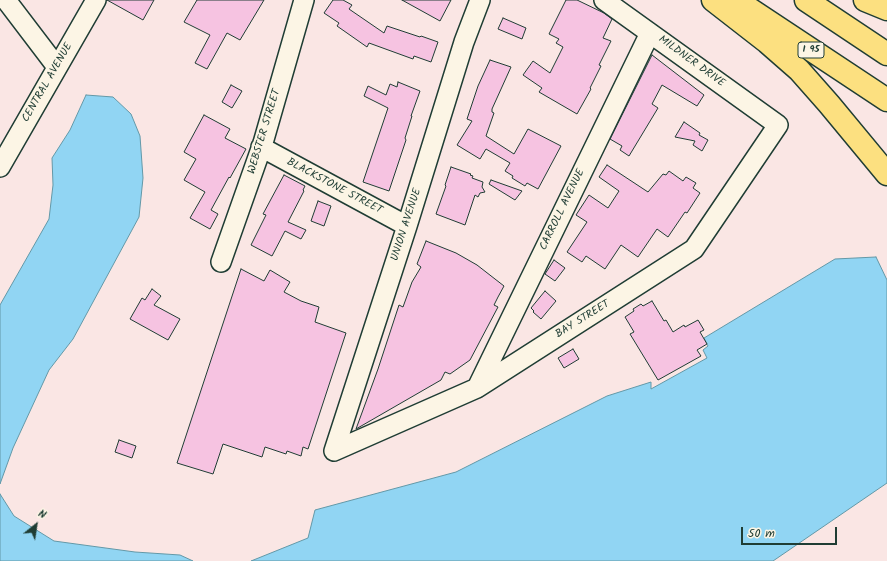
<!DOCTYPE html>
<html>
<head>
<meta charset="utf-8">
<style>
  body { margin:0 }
  #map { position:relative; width:887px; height:561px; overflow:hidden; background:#fae6e4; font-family:Kalam,sans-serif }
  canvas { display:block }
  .north { position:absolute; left:16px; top:505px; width:40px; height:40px; -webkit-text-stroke:3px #fcf5e5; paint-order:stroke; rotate:30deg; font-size:11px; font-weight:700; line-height:16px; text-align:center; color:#1f3d34 }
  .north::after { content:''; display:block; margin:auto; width:14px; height:18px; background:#1f3d34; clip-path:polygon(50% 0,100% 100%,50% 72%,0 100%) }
  .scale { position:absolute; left:741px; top:527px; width:96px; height:18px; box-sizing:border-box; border:2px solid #1f3d34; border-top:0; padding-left:5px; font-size:12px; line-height:14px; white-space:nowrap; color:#1f3d34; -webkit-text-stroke:3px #fcf5e5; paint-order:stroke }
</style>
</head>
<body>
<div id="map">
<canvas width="887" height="561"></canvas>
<div class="north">N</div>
<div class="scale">50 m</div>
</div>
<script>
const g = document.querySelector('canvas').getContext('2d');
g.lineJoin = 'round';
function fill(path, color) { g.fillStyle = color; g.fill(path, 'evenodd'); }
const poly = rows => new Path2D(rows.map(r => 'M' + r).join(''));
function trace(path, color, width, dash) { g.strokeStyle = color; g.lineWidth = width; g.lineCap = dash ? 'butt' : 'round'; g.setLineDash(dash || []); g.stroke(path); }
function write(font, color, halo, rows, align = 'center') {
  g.font = font + ' Kalam,sans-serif'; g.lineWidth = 3; g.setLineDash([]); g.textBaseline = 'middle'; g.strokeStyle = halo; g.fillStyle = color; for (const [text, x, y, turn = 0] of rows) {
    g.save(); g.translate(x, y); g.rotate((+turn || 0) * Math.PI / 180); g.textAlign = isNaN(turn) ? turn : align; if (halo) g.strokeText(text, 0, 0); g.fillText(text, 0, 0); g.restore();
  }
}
const water = poly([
  [86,95,113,97,131,114,140,136,143,178,139,217,73,339,49,370,13,448,0,484,0,305,49,219,53,185,52,158,70,130,86,95],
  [876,257,887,280,887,483,773,561,251,561,308,538,315,510,456,472,607,396,651,382,651,389,707,358,703,350,708,346,704,338,835,259,876,257],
  [0,494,14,516,54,541,135,552,180,555,193,561,0,561,0,494]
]);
fill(water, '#91d5f3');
trace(water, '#6398a7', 1);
const building = poly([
  [107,0,154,0,143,20,107,0],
  [197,0,264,0,240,40,227,33,207,69,195,63,210,35,184,22,197,0],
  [333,0,343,0,352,5,349,9,384,33,387,26,420,37,421,36,438,42,431,62,414,56,413,59,369,43,367,47,337,26,339,23,324,13,333,0],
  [402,0,451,0,440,21,402,0],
  [566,0,577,0,604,13,612,19,603,38,611,41,599,65,601,66,590,88,591,89,577,114,539,92,542,88,523,75,533,61,550,73,563,47,556,43,559,39,549,34,566,0],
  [503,18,526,28,522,39,498,29,503,18],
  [652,55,704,95,697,106,662,85,652,104,658,108,629,156,620,150,622,146,610,139,652,55],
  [490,60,511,67,492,109,492,112,494,113,486,136,514,154,528,129,561,146,538,189,527,183,525,186,512,178,513,176,505,171,510,163,486,149,480,159,457,145,472,121,467,119,478,86,490,60],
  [398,82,420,91,411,116,412,116,405,138,406,140,389,191,363,182,388,108,364,96,368,86,386,95,390,84,397,87,398,82],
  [231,85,242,91,232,108,222,102,231,85],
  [204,115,230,129,225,138,246,149,230,178,229,177,211,210,218,214,210,229,190,218,205,192,184,180,196,159,184,152,204,115],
  [684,122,700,133,699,135,708,140,702,151,693,145,695,141,675,137,684,122],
  [607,165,648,192,663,174,666,175,669,171,683,181,686,177,696,183,693,188,700,193,687,213,685,212,668,237,657,229,638,257,621,245,605,269,586,256,582,262,567,252,587,222,576,215,589,195,608,208,619,191,599,177,607,165],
  [451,167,471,174,470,175,473,176,472,178,483,182,482,187,485,192,480,193,478,197,475,195,465,225,436,214,446,186,445,185,451,167],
  [284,175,305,186,303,190,304,191,288,222,306,230,301,239,285,231,272,256,251,245,266,215,263,214,284,175],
  [491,180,522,191,515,200,489,184,491,180],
  [318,201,331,206,324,226,311,221,318,201],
  [426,241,456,253,477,265,504,286,498,297,494,305,498,307,470,360,450,374,445,372,441,380,356,429,378,369,399,305,403,307,412,282,421,267,417,264,426,241],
  [554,260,565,268,555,281,545,274,554,260],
  [241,269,264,281,270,270,290,282,284,292,301,301,319,307,315,322,346,333,308,449,303,447,301,456,287,451,286,454,265,447,262,457,223,444,213,474,177,463,241,269],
  [152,289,161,296,154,305,180,319,168,340,130,319,142,298,145,300,152,289],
  [545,291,556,301,541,319,533,312,534,311,531,308,545,291],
  [652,301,664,321,666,320,673,332,684,325,685,327,698,320,704,330,700,332,707,344,697,350,701,356,658,380,630,334,634,332,625,317,634,311,633,309,641,304,643,306,652,301],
  [573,349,579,359,564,368,558,358,573,349],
  [119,440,136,446,132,458,115,452,119,440]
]);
fill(building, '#f6c3e1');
trace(building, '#1f3d34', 1);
const minor = poly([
  [6,0,57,67],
  [261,147,407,226],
  [0,167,96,0],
  [221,262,263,143,304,0],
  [477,388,650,33],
  [334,451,477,388,694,249,778,125,604,0],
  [334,451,407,226,464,42,480,0]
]);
const highway = poly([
  [713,0,767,42,799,70,829,104,887,174],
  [736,0,887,100],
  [806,0,887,54],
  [865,0,887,9]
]);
trace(minor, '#1f3d34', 22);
trace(highway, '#1f3d34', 25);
trace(minor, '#fcf5e5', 19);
trace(highway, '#fce080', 22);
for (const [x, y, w] of [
  [811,50,26]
]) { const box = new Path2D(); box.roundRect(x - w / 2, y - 8, w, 16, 3); g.fillStyle = '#fcf5e5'; g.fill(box); trace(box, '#1f3d34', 1); }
write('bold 10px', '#1f3d34', null, [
  ["I 95",811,50]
]);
write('11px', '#1f3d34', '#fcf5e5', [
  ["MILDNER DRIVE",691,62,36],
  ["CENTRAL AVENUE",48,83,-60],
  ["WEBSTER STREET",265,132,-73],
  ["BLACKSTONE STREET",334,187,28],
  ["CARROLL AVENUE",563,210,-64],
  ["UNION AVENUE",407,225,-72],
  ["BAY STREET",583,320,-32]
]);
</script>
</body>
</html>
